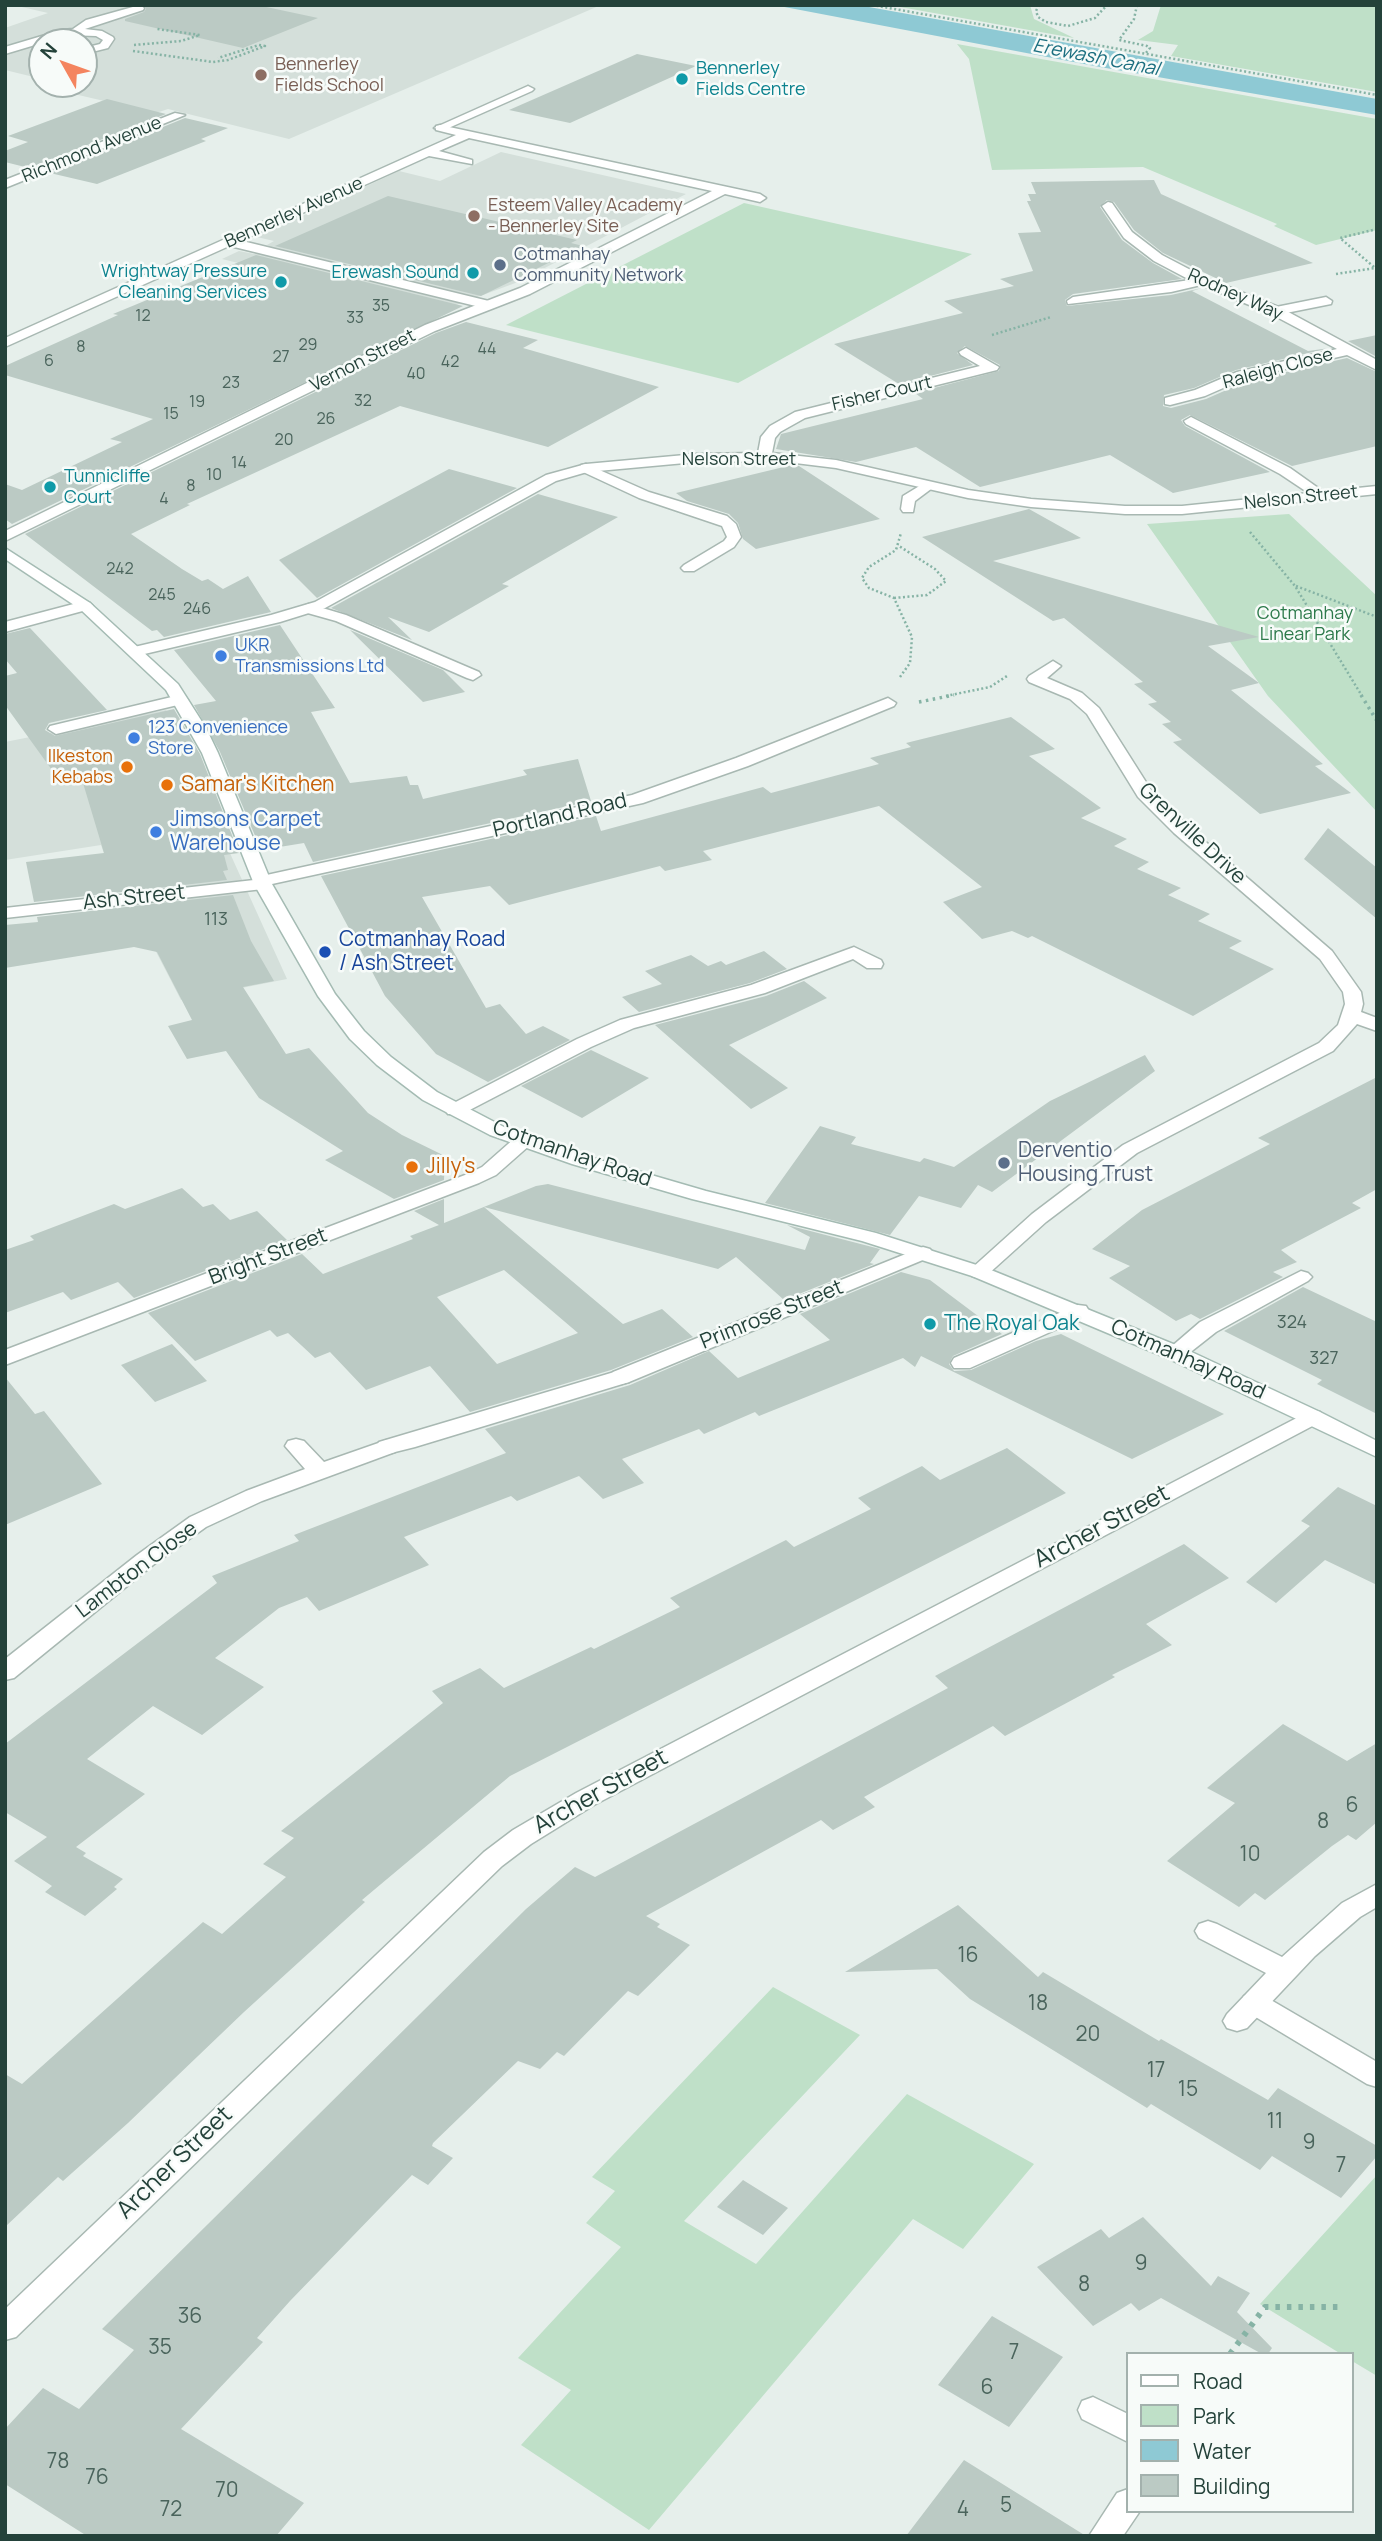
<!DOCTYPE html>
<html>
<head>
<meta charset="utf-8">
<style>
  body { margin:0 }
  #map { position:relative; width:1382px; height:2541px; overflow:hidden; background:#e6efeb; font-family:Manrope,sans-serif }
  canvas { display:block }
  .frame { position:absolute; inset:0; border:7px solid #24423a; pointer-events:none }
  .legend { position:absolute; left:1126px; top:2352px; width:228px; height:161px; box-sizing:border-box; background:#f7fbf9; border:2px solid #a3b1ad; margin:0; padding:9px 12px; list-style:none; font-size:21px; color:#24423a }
  .legend li { display:flex; align-items:center; gap:14px; height:35px }
  .legend b { width:35px; border:2px solid #a3b1ad }
  .north { position:absolute; left:28px; top:28px; width:70px; height:70px; box-sizing:border-box; background:#f7fbf9; border:2px solid #a3b1ad; border-radius:50%; rotate:310deg; font-size:19px; font-weight:700; line-height:28px; text-align:center; color:#24423a }
  .north::after { content:''; display:block; margin:auto; width:24px; height:32px; background:#f4845f; clip-path:polygon(50% 0,100% 100%,50% 72%,0 100%) }
</style>
</head>
<body>
<div id="map">
<canvas width="1382" height="2541"></canvas>
<div class="frame"></div>
<ul class="legend">
<li><b style="height:9px;background:#fff"></b>Road</li>
<li><b style="height:19px;background:#bfe0c8"></b>Park</li>
<li><b style="height:19px;background:#8ec9d4"></b>Water</li>
<li><b style="height:19px;background:#bbcac4"></b>Building</li>
</ul>
<div class="north">N</div>
</div>
<script>
const g = document.querySelector('canvas').getContext('2d');
g.lineJoin = 'round';
function fill(path, color) { g.fillStyle = color; g.fill(path, 'evenodd'); }
const poly = rows => new Path2D(rows.map(r => 'M' + r).join(''));
function trace(path, color, width, dash) { g.strokeStyle = color; g.lineWidth = width; g.lineCap = dash ? 'butt' : 'round'; g.setLineDash(dash || []); g.stroke(path); }
function write(font, color, halo, rows, align = 'center') {
  g.font = font + ' Manrope,sans-serif'; g.lineWidth = 5; g.setLineDash([]); g.textBaseline = 'middle'; g.strokeStyle = halo; g.fillStyle = color; for (const [text, x, y, turn = 0] of rows) {
    g.save(); g.translate(x, y); g.rotate((+turn || 0) * Math.PI / 180); g.textAlign = isNaN(turn) ? turn : align; if (halo) g.strokeText(text, 0, 0); g.fillText(text, 0, 0); g.restore();
  }
}
fill(poly([
  [13,5,601,5,289,139,168,109,156,113,74,94,86,89,65,84,84,84,84,42,42,42,42,79,5,70,5,28,48,13],
  [501,152,686,194,518,282,437,312,222,259,239,251,254,254,271,247,267,245,274,241,257,237,399,171,440,181],
  [166,710,187,748,214,818,287,979,181,1000,135,911,116,858,106,859,101,845,5,860,5,742]
]), '#d4dfda');
fill(poly([
  [889,5,1030,5,1034,19,1074,38],
  [1161,5,1377,5,1377,92,1171,56,1178,45,1138,40,1153,31],
  [957,44,1377,119,1377,230,1316,245,1274,226,1277,224,1143,167,992,170,969,59],
  [744,203,972,254,738,383,506,325],
  [1289,514,1377,596,1377,812,1268,696,1147,524],
  [773,1987,860,2035,684,2221,756,2264,907,2094,1034,2164,963,2249,913,2219,649,2530,521,2445,571,2390,518,2358,621,2247,586,2223,615,2191,592,2177],
  [1377,2175,1377,2376,1352,2361,1352,2354,1341,2354,1260,2304]
]), '#bfe0c8');
fill(poly([
  [774,5,858,5,1377,99,1377,115,1100,67]
]), '#8ec9d4');
fill(poly([
  [145,5,257,5,318,18,243,48,125,21,125,19,144,12,146,9],
  [637,54,696,66,570,123,509,110],
  [107,99,166,114,29,168,5,162,5,151,28,142,8,136],
  [185,118,228,128,201,139,206,141,97,184,50,173],
  [1154,180,1161,194,1313,263,1226,283,1163,253,1134,230,1114,202,1107,200,1100,207,1122,240,1153,263,1182,279,1073,294,1065,300,1067,306,1171,295,1202,288,1192,291,1308,351,1330,348,1236,370,1194,388,1164,395,1163,406,1171,408,1206,399,1247,381,1347,358,1377,372,1377,446,1292,466,1190,415,1181,420,1185,426,1270,472,1173,493,1110,455,980,487,916,447,856,462,776,449,781,434,923,399,915,393,999,371,1000,365,965,346,957,353,973,365,899,384,834,344,963,313,944,301,1014,286,1000,279,1033,271,1018,233,1041,232,1027,201,1031,201,1028,194,1036,194,1031,182],
  [388,196,577,240,571,243,583,246,481,296,275,246],
  [256,255,463,306,12,524,5,519,5,484,22,490,122,442,110,439,153,419,5,375,5,366,118,315,113,314],
  [466,322,538,340,523,348,659,387,548,447,400,406,187,504,190,505,131,534,182,569,202,581,208,579,223,589,248,576,271,612,164,637,157,630,152,631,25,534,436,333],
  [1377,335,1377,357,1348,341],
  [792,465,799,466,880,519,756,549,743,539,738,523,729,514,687,501,676,493],
  [449,469,517,488,317,598,279,560],
  [538,494,618,517,502,584,509,586,429,632,388,617,412,640,331,608],
  [1029,509,1081,538,993,561,1259,637,1208,646,1259,683,1231,690,1323,764,1315,766,1351,793,1260,814,1173,742,1182,740,1162,724,1171,722,1148,704,1157,702,1134,684,1143,682,1064,618,1053,621,922,537],
  [280,625,335,708,311,712,350,783,407,776,410,785,418,785,423,799,527,775,523,770,578,759,591,801,313,862,304,843,261,850,220,752,194,705,216,701,174,650],
  [30,628,107,710,49,723,45,730,55,736,174,709,200,754,239,853,224,855,228,870,223,871,227,880,34,902,26,862,104,853,80,773,57,777,5,705,5,676,17,673,5,659,5,634],
  [350,630,443,670,465,692,423,702],
  [1011,717,1055,749,1029,756,1101,808,1081,818,1127,839,1114,846,1149,862,1137,869,1181,888,1168,895,1210,914,1198,921,1242,941,1229,948,1274,969,1193,1016,1032,936,1028,938,1012,931,982,939,943,902,982,887,879,806,703,851,712,860,665,871,660,866,509,905,490,886,422,897,486,1008,500,1004,526,1034,543,1026,570,1040,488,1082,436,1054,385,996,321,876,596,816,601,831,763,787,771,793,879,764,870,758,911,747,906,743],
  [1328,828,1377,868,1377,919,1304,859],
  [233,895,251,941,274,981,243,987,286,1054,309,1048,368,1113,402,1135,445,1156,444,1180,394,1199,325,1160,343,1151,259,1098,226,1051,187,1059,168,1026,192,1020,157,952,134,947,5,968,5,925,38,922,37,917],
  [764,951,787,969,750,983,639,1012,622,997,662,984,645,971,691,955,708,966,721,961,726,965],
  [804,981,827,998,729,1045,788,1088,751,1109,655,1025,766,996],
  [591,1050,649,1078,582,1118,521,1086],
  [1145,1055,1155,1071,992,1192,978,1185,961,1208,919,1196,890,1235,765,1203,820,1126,856,1137,851,1144,920,1162,924,1158,954,1167,1050,1101],
  [1377,1077,1377,1189,1352,1203,1361,1208,1281,1250,1297,1262,1273,1272,1283,1277,1200,1319,1191,1314,1176,1321,1109,1278,1130,1266,1092,1249,1142,1210,1270,1144,1258,1138],
  [548,1184,805,1250,810,1237,787,1225,880,1249,870,1263,874,1264,784,1300,736,1257,718,1269,484,1207,623,1324,662,1309,693,1337,611,1370,470,1412,430,1366,366,1390,330,1352,315,1358,288,1333,277,1337,270,1330,195,1361,148,1313,302,1254,323,1274,413,1239,410,1236,439,1225,414,1211,444,1199,444,1223,536,1186],
  [504,1270,578,1333,497,1364,437,1297],
  [182,1188,203,1207,213,1204,230,1220,257,1211,287,1240,134,1298,118,1282,71,1300,63,1292,5,1313,5,1250,34,1240,30,1236,114,1204,125,1209],
  [901,1272,930,1280,1002,1334,953,1356,949,1364,954,1371,971,1370,1036,1341,1061,1334,1224,1414,1132,1459,921,1356,915,1367,903,1358,759,1416,755,1412,704,1434,699,1429,622,1459,644,1483,603,1499,579,1476,517,1501,511,1496,404,1537,429,1565,319,1611,307,1597,279,1608,215,1658,264,1687,202,1735,153,1706,87,1759,145,1794,76,1847,86,1853,83,1856,123,1879,114,1887,117,1889,85,1916,45,1892,52,1886,14,1861,47,1837,5,1812,5,1744,217,1583,212,1576,299,1541,294,1535,506,1453,485,1429,630,1385,709,1351,738,1378,830,1340,800,1314],
  [1303,1287,1377,1322,1377,1414,1317,1384,1322,1380,1224,1331],
  [172,1344,207,1381,155,1402,121,1365],
  [5,1377,35,1414,44,1411,102,1484,5,1525],
  [1007,1448,1066,1493,510,1776,362,1900,365,1902,244,2012,128,2123,63,2181,58,2177,5,2227,5,2074,22,2084,203,1922,222,1934,286,1877,263,1864,294,1838,281,1831,443,1703,432,1691,480,1668,504,1688,591,1647,594,1649,680,1607,670,1598,786,1540,794,1547,871,1509,858,1498,922,1466,940,1480],
  [1338,1487,1377,1506,1377,1585,1325,1560,1276,1603,1246,1582,1310,1526,1301,1521],
  [1184,1544,1229,1578,1146,1624,1172,1645,1112,1675,1115,1677,1005,1736,993,1726,864,1797,875,1807,833,1830,821,1820,646,1916,660,1924,657,1927,690,1945,638,1996,628,1991,564,2056,557,2052,540,2069,518,2061,433,2143,432,2146,453,2158,428,2185,412,2175,290,2301,257,2338,263,2342,181,2429,304,2503,276,2536,87,2536,5,2484,5,2429,43,2388,79,2409,134,2350,102,2329,526,1909,575,1867,595,1877,948,1688,935,1676],
  [1283,1724,1347,1761,1377,1743,1377,1822,1356,1840,1348,1835,1332,1846,1265,1900,1255,1893,1239,1907,1167,1861,1235,1803,1207,1788],
  [958,1905,1038,1977,1043,1972,1159,2041,1161,2039,1268,2100,1278,2088,1377,2146,1377,2156,1341,2198,1272,2156,1260,2170,1151,2104,1147,2108,970,1999,937,1969,845,1972],
  [743,2180,788,2208,763,2235,717,2207],
  [1143,2217,1211,2286,1218,2276,1250,2293,1237,2312,1272,2348,1268,2354,1262,2354,1161,2298,1139,2311,1131,2303,1093,2326,1037,2267,1101,2229,1109,2238],
  [992,2316,1063,2357,1009,2427,938,2385],
  [964,2460,1086,2536,906,2536]
]), '#bbcac4');
const lane = poly([
  [140,5,144,8,143,10,85,29,102,31,113,37,114,39,108,48,84,54,84,48,100,44,103,40,96,36,67,35,42,42,42,51,35,45,5,54,5,47,62,30,73,29,86,20,140,5],
  [528,86,534,89,532,91,444,130,434,128,528,86],
  [230,238,493,302,494,305,488,309,226,245,226,239,230,238],
  [1326,297,1332,301,1331,304,1276,315,1270,311,1276,307,1326,297],
  [1191,417,1290,468,1328,495,1321,499,1316,498,1280,474,1186,424,1184,421,1191,417],
  [586,464,649,492,727,516,736,524,741,537,734,547,694,571,684,571,681,568,684,565,724,541,727,537,722,526,639,498,581,471,581,465,586,464],
  [926,482,933,486,931,489,915,501,913,512,903,512,901,509,903,496,926,482],
  [85,601,90,603,93,606,90,609,5,632,5,622,85,601],
  [309,604,346,615,479,672,481,675,473,680,467,678,336,621,304,612,301,609,304,606,309,604],
  [180,695,188,700,186,703,56,734,48,729,50,726,180,695],
  [854,947,881,960,883,964,881,968,867,968,853,959,765,993,634,1028,591,1047,462,1114,448,1114,445,1110,448,1106,577,1039,620,1020,751,985,854,947],
  [1301,1271,1308,1273,1312,1277,1308,1281,1216,1332,1183,1358,1175,1360,1167,1358,1164,1353,1200,1322,1301,1271],
  [1078,1305,1086,1306,1089,1311,1086,1316,970,1368,954,1368,951,1363,954,1358,1078,1305],
  [621,1370,629,1372,632,1377,629,1382,415,1447,387,1454,379,1452,376,1447,379,1442,621,1370],
  [1254,1993,1264,1996,1377,2062,1377,2087,1367,2084,1244,2010,1240,2003,1244,1996,1254,1993]
]);
const street = poly([
  [175,113,185,115,5,188,5,180,175,113],
  [440,125,760,194,766,198,760,202,725,194,530,294,435,331,5,541,5,531,425,325,520,288,712,191,469,138,439,151,472,160,472,164,429,156,5,347,5,338,456,135,436,130,436,126,440,125],
  [1108,202,1112,203,1132,232,1162,255,1206,278,1281,308,1377,360,1377,370,1347,355,1246,378,1205,396,1170,405,1165,404,1165,398,1195,390,1237,372,1337,349,1271,314,1201,285,1171,292,1068,304,1067,301,1073,297,1190,280,1154,261,1124,238,1102,206,1108,202],
  [966,348,999,367,997,370,805,418,780,432,775,438,772,453,836,460,968,490,1031,499,1125,506,1182,506,1377,486,1377,494,1182,514,1125,514,1031,507,968,498,836,468,779,461,696,462,587,472,556,481,325,608,280,622,136,656,128,651,130,648,271,615,315,602,546,475,586,464,696,454,758,453,761,437,770,426,795,412,980,366,961,355,959,352,966,348],
  [1053,661,1061,666,1047,678,1082,693,1099,708,1151,790,1186,825,1332,951,1361,992,1363,1004,1361,1012,1377,1018,1377,1031,1357,1024,1333,1051,1137,1153,1046,1222,986,1276,979,1278,972,1276,968,1272,972,1268,1032,1214,1123,1145,1319,1043,1338,1025,1345,1004,1343,992,1320,959,1174,833,1138,797,1087,714,1070,699,1029,682,1027,679,1029,676,1053,661],
  [888,698,896,703,894,706,748,766,643,803,272,884,263,889,5,918,5,908,254,880,262,876,632,795,736,758,888,698],
  [523,1135,530,1137,533,1141,530,1145,496,1175,479,1183,5,1365,5,1350,465,1175,482,1167,516,1137,523,1135],
  [923,1247,930,1249,933,1253,930,1257,629,1382,621,1384,613,1382,610,1377,613,1372,923,1247],
  [1312,1410,1320,1412,1323,1417,1320,1422,594,1805,531,1844,502,1866,16,2337,5,2340,5,2309,484,1852,513,1830,576,1793,1312,1410],
  [296,1439,304,1441,324,1462,387,1440,395,1442,398,1447,395,1452,262,1501,206,1527,153,1565,14,1678,5,1680,5,1659,137,1555,190,1517,246,1491,305,1469,285,1446,288,1441,296,1439],
  [1377,1884,1377,1907,1360,1917,1315,1956,1247,2028,1237,2031,1227,2028,1223,2021,1227,2014,1266,1973,1199,1938,1195,1931,1199,1924,1208,1921,1217,1924,1282,1957,1342,1903,1377,1884],
  [1093,2397,1128,2414,1128,2442,1082,2419,1078,2410,1082,2401,1093,2397],
  [1128,2489,1128,2511,1140,2511,1123,2536,1089,2536,1117,2493,1128,2489]
]);
const secondary = poly([
  [5,548,90,603,178,684,206,728,218,753,272,884,335,994,364,1031,391,1057,437,1092,504,1127,586,1156,706,1191,876,1233,986,1268,1183,1348,1320,1412,1377,1441,1377,1457,1167,1358,972,1276,862,1241,692,1199,572,1164,490,1135,423,1100,377,1065,350,1039,318,996,254,884,202,753,166,690,80,609,5,559,5,548]
]);
trace(lane, '#a8b8b2', 3);
trace(street, '#a8b8b2', 3);
trace(secondary, '#a4bbb3', 3);
trace(poly([
  [872,5,1377,95],
  [1039,5,1036,11,1038,17,1046,22,1068,26,1095,18,1107,5],
  [1137,5,1134,19,1119,40,1147,46,1150,48,1145,54],
  [134,45,181,41,200,35,157,29],
  [133,51,213,62,228,60,265,46,259,45,218,58],
  [1374,267,1340,238,1377,229],
  [1336,274,1375,268],
  [992,335,1051,317],
  [1250,532,1295,586,1362,696],
  [1296,586,1377,617],
  [894,598,927,595,946,581,935,569,899,546],
  [900,677,910,663,912,637,894,598,869,588,862,578,869,567,896,550,901,533],
  [946,696,990,687,1007,676]
]), '#86b3a5', 2.5, [2, 2.5]);
trace(poly([
  [1361,695,1377,721],
  [919,702,954,695]
]), '#86b3a5', 3.5, [2.5, 4.5]);
trace(poly([
  [1230,2354,1265,2307,1342,2307]
]), '#86b3a5', 6, [4.5, 7]);
fill(lane, '#fff');
fill(street, '#fff');
fill(secondary, '#fff');
for (const [x, y, r, color] of [
  [261,75,7,"#8d6e63"],
  [682,79,7,"#0f9aa8"],
  [474,216,7,"#8d6e63"],
  [500,265,7,"#5c6f8a"],
  [473,273,7,"#0f9aa8"],
  [281,282,7,"#0f9aa8"],
  [50,487,7,"#0f9aa8"],
  [221,656,7,"#3f7fe0"],
  [134,738,7,"#3f7fe0"],
  [127,767,7,"#e8710a"],
  [167,785,7,"#e8710a"],
  [156,832,7,"#3f7fe0"],
  [325,952,7,"#1a4fb4"],
  [1004,1163,7,"#5c6f8a"],
  [412,1167,7,"#e8710a"],
  [930,1324,7,"#0f9aa8"]
]) { const dot = new Path2D(); dot.arc(x, y, r, 0, 2 * Math.PI); g.fillStyle = color; g.fill(dot); trace(dot, '#f7fbf9', 2.5); }
write('16px', '#4a645c', null, [
  ["35",381,307],
  ["12",143,317],
  ["33",355,319],
  ["29",308,346],
  ["8",81,348],
  ["44",487,350],
  ["27",281,358],
  ["6",49,362],
  ["42",450,363],
  ["40",416,375],
  ["23",231,384],
  ["32",363,402],
  ["19",197,403],
  ["15",171,415],
  ["26",326,420],
  ["20",284,441],
  ["14",239,464],
  ["10",214,476],
  ["8",191,487],
  ["4",164,500],
  ["242",120,570],
  ["245",162,596],
  ["246",197,610]
]);
write('18px', '#785e54', '#f7fbf9', [
  ["Bennerley",275,65],
  ["Fields School",275,86],
  ["Esteem Valley Academy",488,206],
  ["- Bennerley Site",488,227]
], 'left');
write('18px', '#0d838f', '#f7fbf9', [
  ["Bennerley",696,69],
  ["Fields Centre",696,90],
  ["Wrightway Pressure",267,272,"right"],
  ["Cleaning Services",267,293,"right"],
  ["Erewash Sound",459,273,"right"],
  ["Tunnicliffe",64,477],
  ["Court",64,498]
], 'left');
write('18px', '#24423a', '#f7fbf9', [
  ["Richmond Avenue",92,150,-22],
  ["Bennerley Avenue",294,213,-24],
  ["Rodney Way",1235,295,24],
  ["Vernon Street",363,361,-27],
  ["Raleigh Close",1278,369,-15],
  ["Fisher Court",882,394,-13],
  ["Nelson Street",739,460],
  ["Nelson Street",1301,498,-6]
]);
write('18px', '#4e5e75', '#f7fbf9', [
  ["Cotmanhay",514,255],
  ["Community Network",514,276]
], 'left');
write('18px', '#2d7a4b', '#f7fbf9', [
  ["Cotmanhay",1305,614],
  ["Linear Park",1305,635]
]);
write('18px', '#366cbe', '#f7fbf9', [
  ["UKR",235,646],
  ["Transmissions Ltd",235,667],
  ["123 Convenience",148,728],
  ["Store",148,749]
], 'left');
write('18px', '#c56008', '#f7fbf9', [
  ["Ilkeston",113,757],
  ["Kebabs",113,778]
], 'right');
write('18px', '#4a645c', null, [
  ["113",216,920],
  ["324",1292,1323],
  ["327",1324,1359]
]);
write('italic 19px', '#1c6f80', '#f7fbf9', [
  ["Erewash Canal",1096,58,11]
]);
write('21px', '#c56008', '#f7fbf9', [
  ["Samar's Kitchen",181,785],
  ["Jilly's",426,1167]
], 'left');
write('21px', '#24423a', '#f7fbf9', [
  ["Portland Road",560,816,-13],
  ["Grenville Drive",1192,834,43],
  ["Ash Street",134,898,-6],
  ["Cotmanhay Road",572,1154,19],
  ["Bright Street",268,1257,-21],
  ["Primrose Street",772,1315,-22],
  ["Cotmanhay Road",1188,1360,24],
  ["Lambton Close",137,1570,-37]
]);
write('21px', '#366cbe', '#f7fbf9', [
  ["Jimsons Carpet",170,820],
  ["Warehouse",170,844]
], 'left');
write('21px', '#164399', '#f7fbf9', [
  ["Cotmanhay Road",339,940],
  ["/ Ash Street",339,964]
], 'left');
write('21px', '#4e5e75', '#f7fbf9', [
  ["Derventio",1018,1151],
  ["Housing Trust",1018,1175]
], 'left');
write('21px', '#0d838f', '#f7fbf9', [
  ["The Royal Oak",944,1324]
], 'left');
write('21px', '#4a645c', null, [
  ["6",1352,1806],
  ["8",1323,1822],
  ["10",1250,1855],
  ["16",968,1956],
  ["18",1038,2004],
  ["20",1088,2035],
  ["17",1156,2071],
  ["15",1188,2090],
  ["11",1275,2122],
  ["9",1309,2143],
  ["7",1341,2166],
  ["9",1141,2264],
  ["8",1084,2285],
  ["36",190,2317],
  ["35",160,2348],
  ["7",1014,2353],
  ["6",987,2388],
  ["78",58,2462],
  ["76",97,2478],
  ["70",227,2491],
  ["5",1006,2506],
  ["72",171,2510],
  ["4",963,2510]
]);
write('24px', '#24423a', '#f7fbf9', [
  ["Archer Street",1102,1527,-28],
  ["Archer Street",601,1792,-29],
  ["Archer Street",175,2163,-44]
]);
</script>
</body>
</html>
